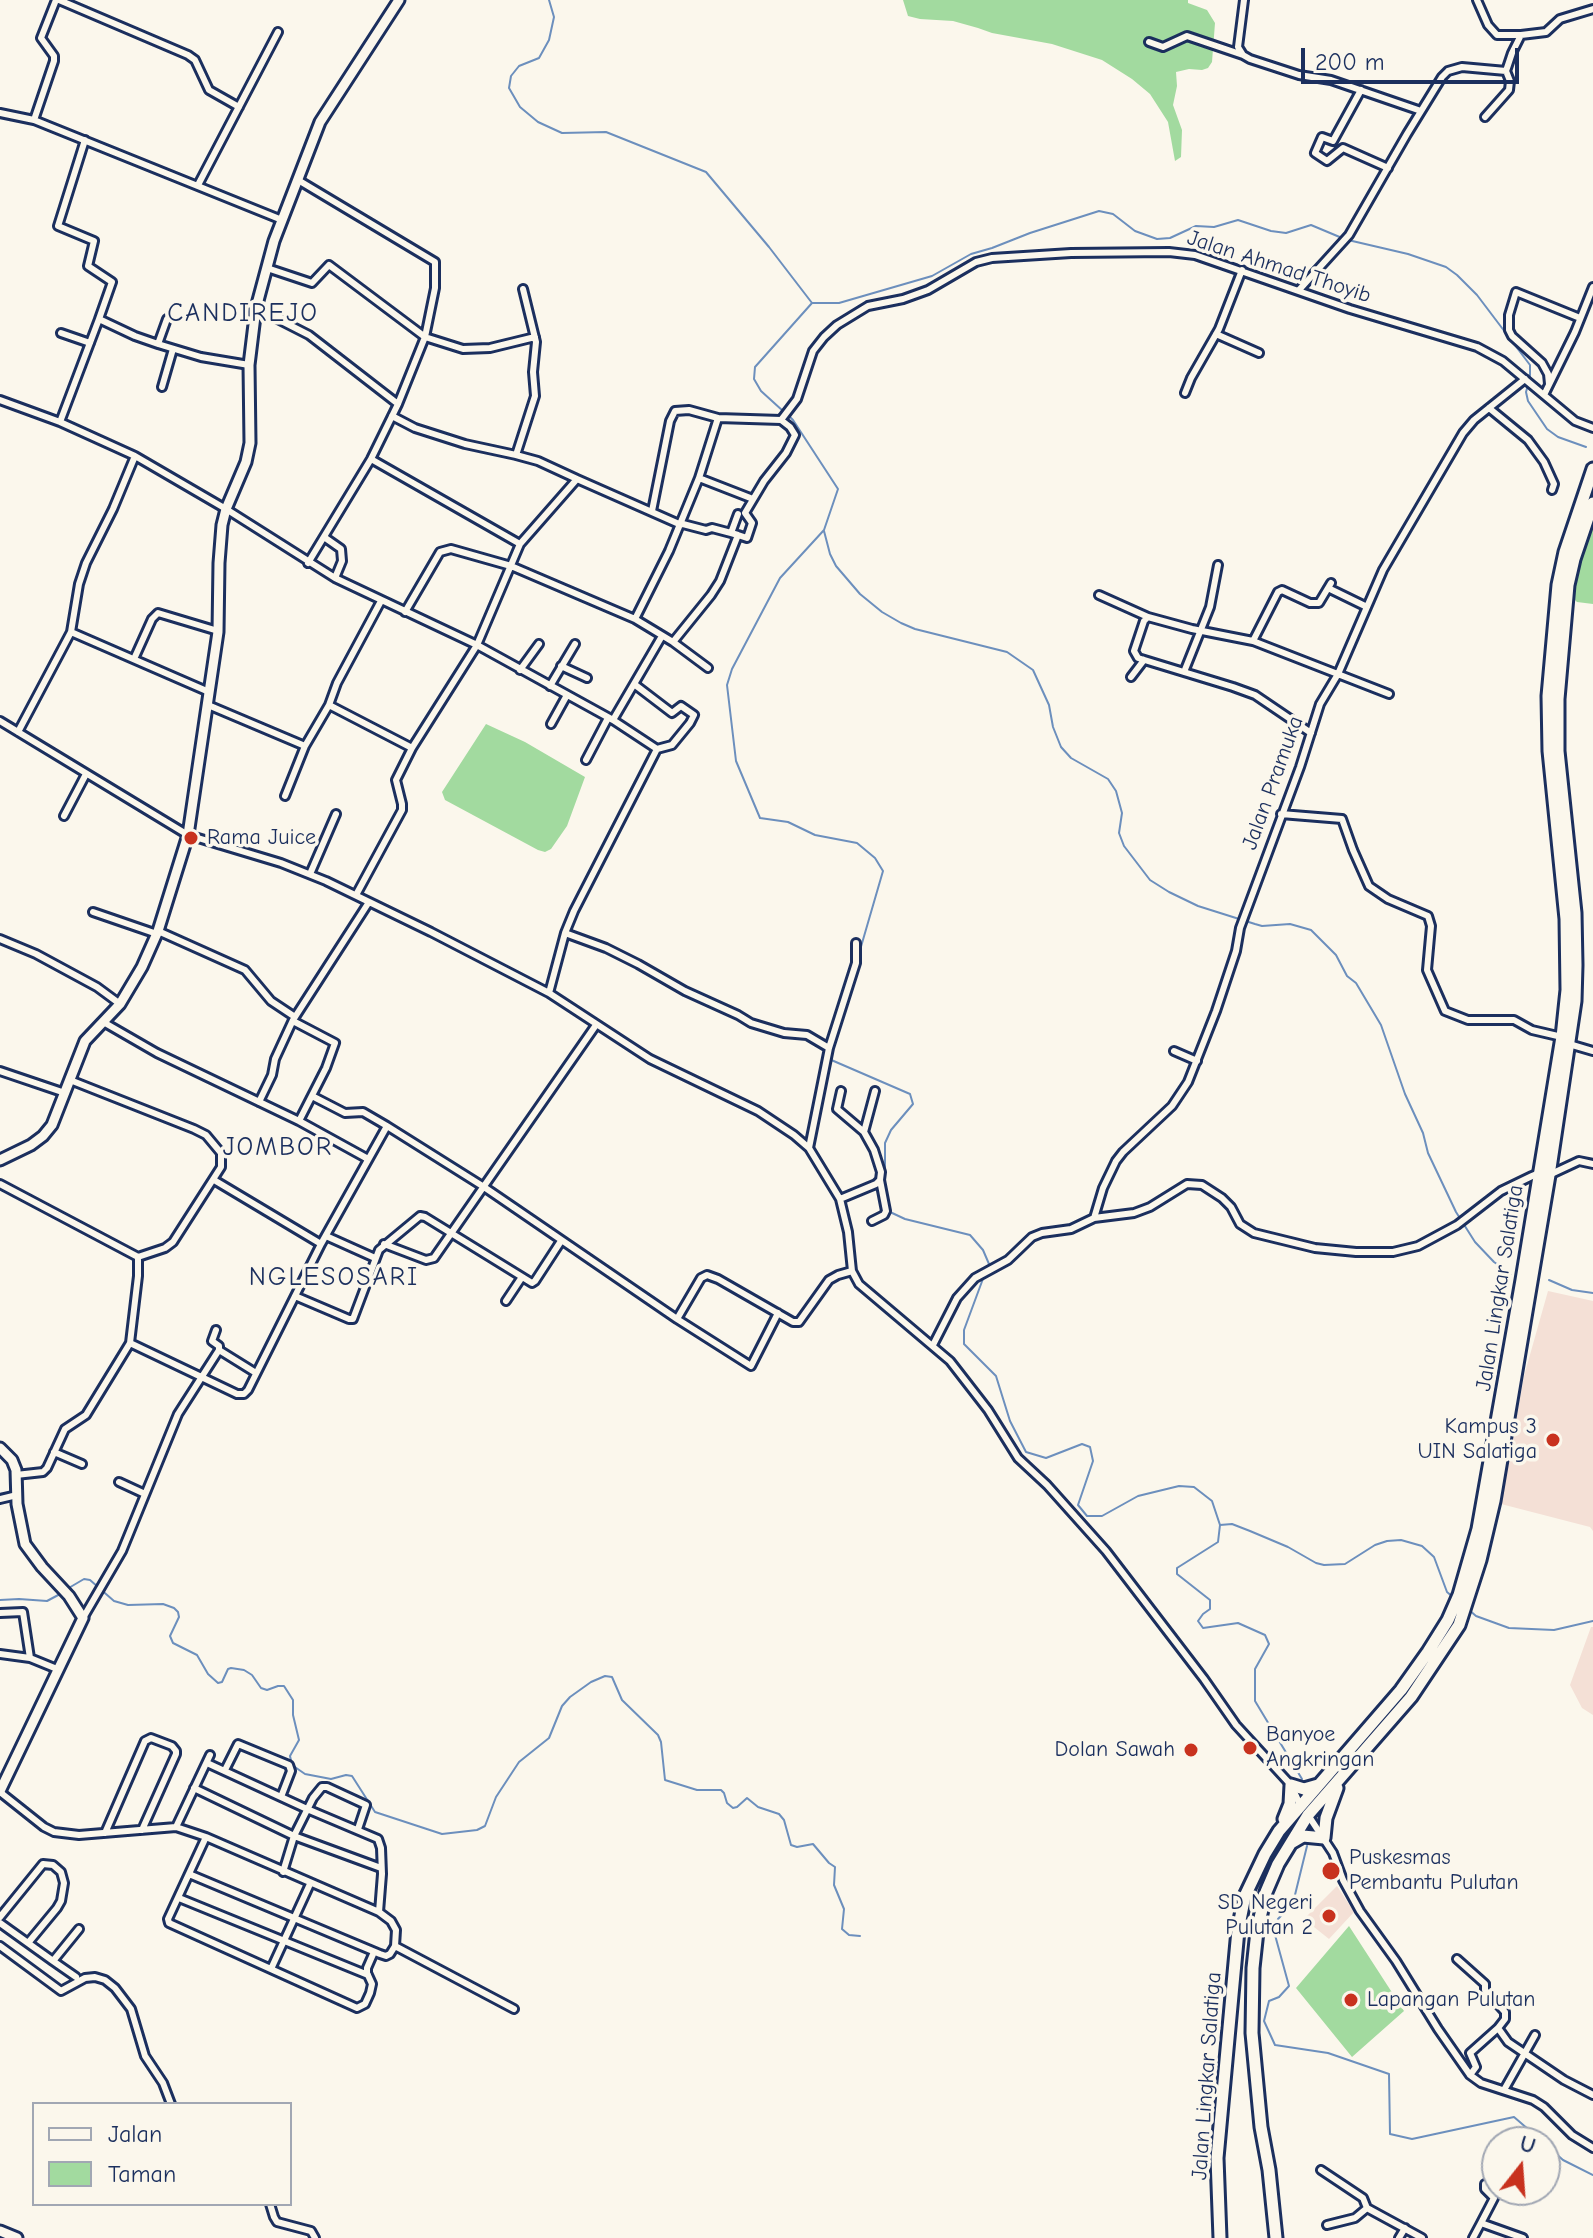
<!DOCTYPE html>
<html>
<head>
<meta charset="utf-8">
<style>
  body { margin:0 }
  #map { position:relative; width:1593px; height:2238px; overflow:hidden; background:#fbf7ec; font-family:"Comic Neue",sans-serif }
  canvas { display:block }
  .legend { position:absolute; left:32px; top:2102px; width:260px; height:104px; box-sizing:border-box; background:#fbf7ec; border:2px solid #a1a7b3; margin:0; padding:10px 14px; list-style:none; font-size:24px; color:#1b2f5e }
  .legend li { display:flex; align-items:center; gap:16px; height:40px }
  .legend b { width:40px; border:2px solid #a1a7b3 }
  .north { position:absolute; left:1481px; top:2126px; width:80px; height:80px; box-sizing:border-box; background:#fbf7ec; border:2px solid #a1a7b3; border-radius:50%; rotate:17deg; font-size:22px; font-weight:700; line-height:32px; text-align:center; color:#1b2f5e }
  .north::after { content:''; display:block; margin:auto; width:28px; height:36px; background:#c8321e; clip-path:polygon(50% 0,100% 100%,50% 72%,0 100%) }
  .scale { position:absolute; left:1301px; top:48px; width:218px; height:36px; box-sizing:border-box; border:4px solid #1b2f5e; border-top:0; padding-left:10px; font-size:24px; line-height:28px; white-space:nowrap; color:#1b2f5e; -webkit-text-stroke:6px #fbf7ec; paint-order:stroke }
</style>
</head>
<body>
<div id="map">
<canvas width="1593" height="2238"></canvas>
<ul class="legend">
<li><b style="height:10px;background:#fbf7ec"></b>Jalan</li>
<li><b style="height:22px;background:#a2da9f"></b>Taman</li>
</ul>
<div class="north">U</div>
<div class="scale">200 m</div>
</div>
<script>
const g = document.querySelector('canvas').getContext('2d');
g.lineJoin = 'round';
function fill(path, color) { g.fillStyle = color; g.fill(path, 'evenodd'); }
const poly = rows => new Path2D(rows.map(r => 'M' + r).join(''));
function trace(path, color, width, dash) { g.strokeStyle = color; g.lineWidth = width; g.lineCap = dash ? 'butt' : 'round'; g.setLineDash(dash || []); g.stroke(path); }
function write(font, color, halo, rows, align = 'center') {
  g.font = font + ' "Comic Neue",sans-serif'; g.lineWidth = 7; g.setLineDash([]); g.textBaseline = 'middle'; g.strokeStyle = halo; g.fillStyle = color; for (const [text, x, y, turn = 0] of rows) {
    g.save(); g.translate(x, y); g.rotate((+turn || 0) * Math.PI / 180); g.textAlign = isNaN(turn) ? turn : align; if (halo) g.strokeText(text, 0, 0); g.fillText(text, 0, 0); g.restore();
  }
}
fill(poly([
  [1548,1291,1593,1301,1593,1531,1590,1527,1501,1504,1524,1376],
  [1591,1627,1593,1627,1593,1715,1582,1708,1570,1685],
  [1337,1886,1354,1912,1329,1939,1304,1919]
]), '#f4e0d6');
fill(poly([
  [903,0,1188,0,1188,3,1207,10,1215,23,1212,62,1208,68,1202,70,1189,69,1176,72,1177,86,1173,105,1182,130,1181,157,1175,161,1168,122,1150,94,1132,79,1102,60,1052,44,992,33,978,28,953,21,920,19,908,16],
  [1593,524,1593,604,1577,602,1574,599,1579,565],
  [486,724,525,742,585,777,567,826,551,849,545,852,538,850,445,800,442,792],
  [1349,1926,1404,2011,1352,2057,1296,1988]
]), '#a2da9f');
trace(poly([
  [549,0,554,17,549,40,539,58,519,66,511,76,509,88,520,107,538,122,562,133,606,132,706,172,769,247,812,303,755,367,754,379,761,391,783,411],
  [1348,240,1408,254,1446,267,1457,275,1477,295,1530,365,1530,379],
  [812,303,839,303,932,276,971,254,992,248,1030,233,1099,211,1113,214,1135,231,1157,239,1170,238,1196,226,1214,227,1238,220,1271,231,1286,233,1311,225,1342,238],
  [1528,385,1526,392,1528,401,1547,429,1558,437,1586,447],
  [788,415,793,420,838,489,824,530,780,578,732,669,727,685,736,761,760,818,788,822,815,835,857,843,875,858,883,871,858,957],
  [824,531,830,554,836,566,860,594,882,612,901,623,915,629,1007,652,1033,670,1049,705,1053,727,1061,747,1071,758,1108,779,1116,791,1122,813,1119,833,1124,846,1150,880,1169,892,1198,906,1255,924,1262,926,1290,924,1311,930,1336,955,1347,976,1356,983,1381,1025,1405,1094,1423,1133,1428,1153,1456,1212,1475,1242,1494,1262,1511,1274],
  [829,1059,910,1094,913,1104,891,1130,885,1143,885,1190],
  [888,1208,890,1212,905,1219,970,1235,983,1250,989,1264,987,1270],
  [984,1276,964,1330,964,1344,996,1376,1010,1421,1026,1452,1046,1458,1082,1444,1090,1447,1093,1461,1078,1505,1087,1516,1102,1516,1138,1496,1179,1486,1194,1487,1212,1501,1220,1525,1218,1542,1177,1568,1177,1574,1210,1600,1210,1609,1203,1614,1198,1621,1203,1628,1238,1623,1265,1635,1269,1644,1255,1669,1255,1701,1302,1779],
  [1549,1280,1572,1290,1593,1293],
  [1220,1525,1232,1524,1250,1531,1288,1547,1316,1563,1324,1565,1345,1564,1375,1545,1387,1541,1401,1540,1422,1546,1434,1557,1447,1592,1454,1598],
  [67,1589,84,1579,90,1580,114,1601,128,1605,163,1604,174,1608,178,1612,179,1617,170,1636,173,1643,197,1655,208,1674,218,1683,222,1682,228,1669,231,1668,244,1670,252,1675,261,1688,267,1690,278,1686,284,1686,293,1700,293,1715,299,1740,290,1756,292,1765,305,1774,331,1779,346,1775,352,1776,375,1812,442,1834,477,1830,485,1826,496,1797,519,1762,549,1738,562,1706,570,1697,591,1682,605,1676,612,1677,622,1700,658,1735,661,1742,665,1780,697,1790,721,1790,724,1793,727,1803,733,1808,737,1807,747,1798,758,1807,779,1814,784,1820,791,1845,797,1847,813,1844,829,1863,835,1867,834,1885,844,1909,842,1929,849,1935,860,1936],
  [0,1600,19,1599,47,1601,62,1593],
  [1468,1609,1476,1616,1509,1628,1554,1630,1593,1621],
  [1307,1846,1293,1903,1278,1919,1275,1935,1289,1986,1279,1997,1269,2001,1264,2021,1275,2045,1328,2053,1389,2074,1390,2134,1412,2139,1514,2117,1543,2142],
  [1545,2144,1563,2160,1593,2175]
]), '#6c8fbd', 2);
const street = poly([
  [59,0,188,55,195,60,209,90,239,107],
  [1244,0,1238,47,1243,55,1250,59,1299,75,1331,80,1421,111],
  [1477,0,1488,25,1497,35,1521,35],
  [1149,42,1163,47,1187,36,1243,55],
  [1361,90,1333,141,1322,137,1315,153,1327,161,1343,148,1388,168],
  [0,113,34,120,282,220],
  [1485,117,1509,90,1510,81,1506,71],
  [34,120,54,61,54,56,41,38,56,0],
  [85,140,58,226,94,241,88,266,112,282,99,319,135,336,158,344,201,357,249,365],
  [298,180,435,262,435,288,425,337,398,404,371,459,308,563],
  [198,185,278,32],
  [267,268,312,283,329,265,425,337,463,349,490,348,535,337],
  [1299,290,1349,235,1407,134,1442,77,1448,71,1462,67,1506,71,1512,53,1521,35,1546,32,1560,19,1593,9],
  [256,308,309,335,398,404],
  [61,333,90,343],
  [1216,334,1259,353],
  [158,344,167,319],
  [1549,384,1548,374,1542,363,1512,336,1509,330,1509,315,1516,292,1580,318],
  [162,387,173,349],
  [1185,393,1191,378,1219,329,1242,270],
  [1544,395,1575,332,1593,287],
  [0,400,60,422,135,456,226,509,335,578,477,645,613,720,657,749,574,911,565,933,549,993],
  [1489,408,1528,440,1544,462,1554,484,1552,490],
  [392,416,415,428,465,444,516,455,538,461,577,479],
  [60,422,99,319],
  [516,455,535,396,533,372,536,342,523,289],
  [371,459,520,544],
  [699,478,753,499],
  [652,511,670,421,675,411,689,410,718,418],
  [679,523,706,530,712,528,731,533],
  [738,535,747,538,752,523,745,513,764,481,786,453,795,435,790,427,781,420],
  [324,537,341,549,342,561,335,578],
  [1328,588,1367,607],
  [1099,595,1148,617],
  [405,612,440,552,451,549,511,566,635,619],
  [71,632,79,584,86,563,113,509,135,456],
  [1253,641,1278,592,1282,590,1310,603,1319,603,1331,583],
  [673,642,711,595,720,581,738,535,731,533,738,514],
  [134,659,152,619,158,613,218,631],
  [561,666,587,678],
  [708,668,673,642,635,619,669,551,699,478,718,418,781,420,797,399,813,351,824,337,837,325,868,306,903,299,928,290,976,262,992,258,1071,253,1169,252,1195,255,1350,309,1477,347,1503,361,1575,421,1593,428],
  [520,670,539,644],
  [1184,672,1210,607,1218,565],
  [1131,677,1144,660],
  [634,684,672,713,681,706,694,715,690,723,672,745,657,749],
  [550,686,575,644],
  [208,705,305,746],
  [329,705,337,683,381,601],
  [613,720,662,636],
  [0,721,188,835,281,863,326,881,431,932,549,993,650,1059,758,1111,794,1135,809,1148,840,1199,848,1232,852,1271,859,1284,950,1361,988,1410,1018,1458,1047,1485,1106,1551,1204,1679,1236,1725,1291,1785,1301,1807],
  [551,724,567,695],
  [18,732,71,632,209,692],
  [1311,733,1255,695,1233,687,1138,658,1134,651,1144,621,1148,617,1192,629,1253,641,1389,694],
  [586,760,608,718],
  [285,796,305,746,329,705,412,748,477,645,520,544,577,479,679,524],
  [1281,814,1342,819,1353,850,1369,886,1388,899,1428,916,1431,926,1427,970,1445,1011,1468,1020,1514,1020,1532,1030,1562,1037],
  [64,816,86,774],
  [310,874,336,814],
  [356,895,402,810,402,804,396,780,412,748],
  [93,912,157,934],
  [158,931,245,970,271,1001,295,1017,369,902],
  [565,933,606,948,638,964,685,991,738,1015,751,1023,784,1033,807,1035,829,1048],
  [0,939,36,954,97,987,120,1004],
  [293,1021,335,1043,326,1068,299,1121],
  [105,1023,157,1053,299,1121,368,1159],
  [1569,1044,1593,1051],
  [1174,1051,1197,1061],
  [0,1071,65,1093],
  [70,1080,194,1129,206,1135,221,1153,221,1167,173,1242,165,1248,138,1257],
  [312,1096,345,1113,363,1112,387,1126],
  [259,1102,272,1075,275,1059,293,1020],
  [864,1132,875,1091],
  [809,1148,829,1048,856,963,856,943],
  [214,1180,321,1244],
  [0,1184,138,1257,138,1276,130,1343,237,1394,244,1394,248,1390,321,1244,387,1126,484,1187,677,1319,701,1278,707,1275,718,1279,793,1322,799,1322,829,1280,838,1275,852,1271],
  [840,1199,876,1184,880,1180,881,1172,874,1150,864,1132,837,1109,841,1091],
  [1094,1218,1103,1188,1116,1161,1123,1152,1172,1106,1188,1082,1216,1011,1236,951,1240,928,1300,767,1320,704,1338,674,1383,570,1463,433,1474,420,1525,379],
  [872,1221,884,1215,886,1211,880,1180],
  [326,1236,375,1258],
  [384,1244,426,1260,434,1258,596,1025],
  [295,1296,349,1319,353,1319,379,1250,420,1216,425,1217,532,1283,535,1281,561,1241],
  [506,1301,522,1277],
  [677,1319,751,1366,778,1313],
  [216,1330,212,1341,219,1346,219,1350,256,1373],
  [933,1345,957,1298,975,1278,1008,1260,1032,1237,1042,1233,1071,1229,1094,1218,1134,1213,1150,1207,1187,1184,1202,1185,1222,1198,1231,1207,1240,1224,1254,1233,1315,1248,1356,1252,1393,1252,1418,1246,1457,1225,1501,1191,1532,1176,1539,1173,1549,1175,1579,1161,1593,1164],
  [54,1452,82,1464],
  [16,1475,43,1472,47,1468,65,1429,86,1415,130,1343],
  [119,1482,145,1494],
  [0,1499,17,1495],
  [0,1613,23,1612,30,1658],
  [83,1618,122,1551,178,1414,219,1350],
  [0,1654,30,1658,57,1669],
  [207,1763,307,1809,378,1839,381,1848,382,1874,379,1912],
  [225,1770,238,1744,289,1765,291,1771,281,1797],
  [194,1788,294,1836,381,1868],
  [0,1792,44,1827,54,1832,79,1835,176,1827,206,1837,379,1912,391,1921,396,1930,395,1946,514,2009],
  [1308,1815,1333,1853,1343,1880,1360,1911,1396,1961,1438,2029,1470,2075,1481,2083,1533,2100,1544,2107,1572,2135,1593,2148],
  [176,1827,210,1755],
  [105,1833,145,1741,151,1738,172,1746,176,1751,176,1754,142,1830],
  [206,1837,168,1919,169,1923,357,2008,365,2004,370,1993,372,1984,367,1973,367,1968,374,1952],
  [283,1872,294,1836,313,1798,322,1787,327,1787,366,1805,358,1829],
  [189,1874,380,1954,386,1956,390,1954,395,1946],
  [179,1898,368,1975],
  [0,1917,43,1864,53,1865,61,1872,64,1883,61,1901,57,1908,28,1943],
  [0,1923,53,1961,79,1929],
  [0,1946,61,1991,85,1978,95,1977,105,1980,115,1988,131,2009,145,2056,163,2083,171,2104],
  [1457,1959,1485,1984,1485,1990,1505,2012,1505,2019,1498,2028,1508,2042,1564,2080,1593,2095],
  [53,1961,76,1977],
  [271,1969,310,1884],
  [1470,2075,1476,2067,1470,2053,1498,2028],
  [1504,2090,1535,2035],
  [1321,2170,1363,2198,1367,2208,1422,2238],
  [270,2204,274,2217,277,2222,311,2231,315,2238],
  [1481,2223,1494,2198,1485,2189,1485,2184],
  [1327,2225,1355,2218,1367,2208],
  [1399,2238,1405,2228],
  [1473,2238,1481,2223,1523,2238]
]);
const secondary = poly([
  [0,1160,31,1145,43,1136,52,1125,85,1041,120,1004,142,967,158,931,188,835,218,632,219,563,222,525,226,509,246,462,250,443,249,365,256,308,274,241,320,122,399,0],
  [0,1448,12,1460,16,1470,17,1504,25,1544,42,1567,69,1596,83,1618,0,1791],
  [0,2231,17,2238]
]);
const highway = poly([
  [1284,1819,1290,1804,1291,1785,1304,1789,1318,1785],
  [1291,1843,1303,1836,1324,1838,1326,1818,1337,1788],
  [1220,2238,1217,2158,1238,1930,1245,1896,1265,1854,1279,1831,1401,1690,1428,1652,1448,1620,1459,1595,1478,1529,1522,1280,1562,1037,1567,990,1566,919,1549,751,1548,696,1558,585,1565,552,1593,469],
  [1276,2238,1269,2170,1261,2127,1252,2033,1253,1968,1257,1931,1266,1892,1278,1864,1308,1815,1411,1697,1459,1625,1480,1560,1494,1501,1549,1175,1575,1001,1576,965,1575,913,1558,751,1558,699,1568,585,1574,559,1593,503]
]);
trace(street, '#1b2f5e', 12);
trace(secondary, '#1b2f5e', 15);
trace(highway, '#1b2f5e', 17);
trace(street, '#fbf7ec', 6);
trace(secondary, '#fbf7ec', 9);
trace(highway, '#fbf7ec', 11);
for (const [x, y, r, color] of [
  [191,838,8,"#c8321e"],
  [1553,1440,8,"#c8321e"],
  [1250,1748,8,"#c8321e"],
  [1191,1750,8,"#c8321e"],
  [1331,1871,10,"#c8321e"],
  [1329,1916,8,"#c8321e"],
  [1351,2000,8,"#c8321e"]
]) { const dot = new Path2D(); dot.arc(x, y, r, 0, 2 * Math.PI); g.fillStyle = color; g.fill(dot); trace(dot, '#fbf7ec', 3); }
write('22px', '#1b2f5e', '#fbf7ec', [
  ["Jalan Ahmad Thoyib",1279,267,18],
  ["Jalan Pramuka",1273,783,-70],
  ["Jalan Lingkar Salatiga",1500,1288,-81],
  ["Jalan Lingkar Salatiga",1207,2076,-86]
]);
write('22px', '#1b2f5e', '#fbf7ec', [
  ["Rama Juice",207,838],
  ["Kampus 3",1537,1427,"right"],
  ["UIN Salatiga",1537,1452,"right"],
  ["Banyoe",1266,1735],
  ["Angkringan",1266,1760],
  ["Dolan Sawah",1175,1750,"right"],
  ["Puskesmas",1349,1858],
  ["Pembantu Pulutan",1349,1883],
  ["SD Negeri",1313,1903,"right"],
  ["Pulutan 2",1313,1928,"right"],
  ["Lapangan Pulutan",1367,2000]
], 'left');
g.letterSpacing = '2px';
write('26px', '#1b2f5e', '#fbf7ec', [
  ["CANDIREJO",243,314],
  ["JOMBOR",278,1148],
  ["NGLESOSARI",334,1278]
]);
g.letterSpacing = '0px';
</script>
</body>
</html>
